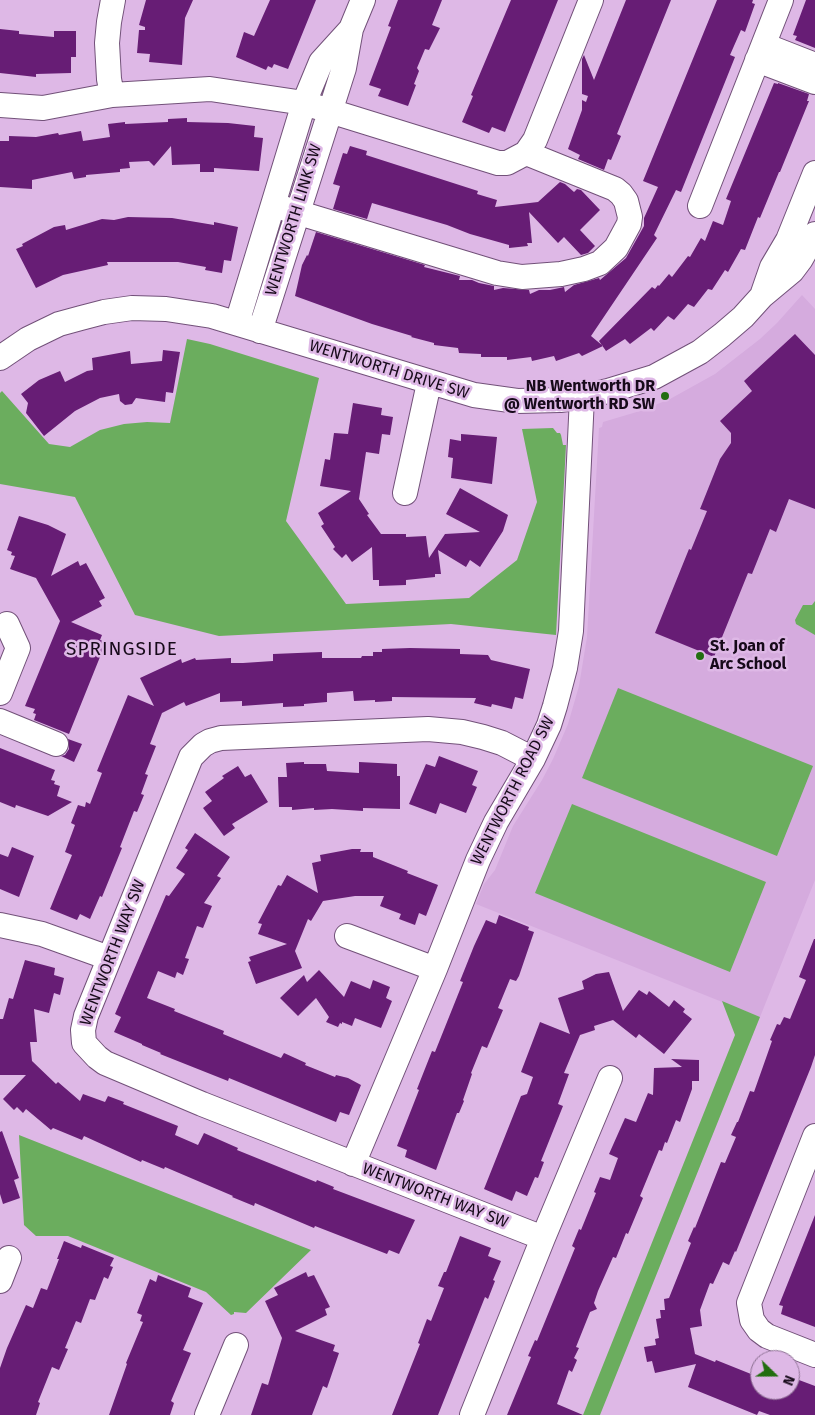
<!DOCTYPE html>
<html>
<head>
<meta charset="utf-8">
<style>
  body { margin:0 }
  #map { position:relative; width:815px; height:1415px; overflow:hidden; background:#deb8e6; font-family:"Fira Sans",sans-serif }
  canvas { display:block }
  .north { position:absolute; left:750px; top:1350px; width:50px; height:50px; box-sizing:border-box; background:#deb8e6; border:1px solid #8e7294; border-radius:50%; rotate:112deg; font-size:14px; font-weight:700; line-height:20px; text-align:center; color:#170a1a }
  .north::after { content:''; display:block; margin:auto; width:18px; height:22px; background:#226e10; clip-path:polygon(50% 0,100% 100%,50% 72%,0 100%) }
</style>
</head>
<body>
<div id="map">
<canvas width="815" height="1415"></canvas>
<div class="north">N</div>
</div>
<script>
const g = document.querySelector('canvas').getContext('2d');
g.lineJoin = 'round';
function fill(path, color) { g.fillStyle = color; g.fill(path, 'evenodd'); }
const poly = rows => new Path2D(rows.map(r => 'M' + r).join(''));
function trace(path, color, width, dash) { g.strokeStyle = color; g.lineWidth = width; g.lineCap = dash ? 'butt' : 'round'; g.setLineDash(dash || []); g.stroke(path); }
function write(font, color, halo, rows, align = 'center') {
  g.font = font + ' "Fira Sans",sans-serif'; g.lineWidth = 5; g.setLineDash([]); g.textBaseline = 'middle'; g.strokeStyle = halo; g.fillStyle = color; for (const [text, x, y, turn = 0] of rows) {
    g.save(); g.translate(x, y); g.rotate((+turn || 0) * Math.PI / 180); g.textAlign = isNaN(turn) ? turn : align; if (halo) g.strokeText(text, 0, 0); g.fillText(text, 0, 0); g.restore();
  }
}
fill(poly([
  [802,295,815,309,815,880,760,1017,476,904,484,884,495,870,513,826,542,780,553,759,568,724,579,686,587,637,599,428,602,427,603,422,640,411,670,399,715,374,760,339,777,323]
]), '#d5abde');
fill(poly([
  [187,339,210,344,319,378,286,521,346,604,469,598,517,560,537,502,522,429,553,428,557,433,560,433,561,435,563,445,566,445,556,635,451,624,219,636,135,615,75,497,0,484,0,393,2,391,49,444,70,447,100,430,124,424,147,422,170,423],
  [815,601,815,635,796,624,795,620,803,605,812,605],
  [618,688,813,766,777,856,582,778],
  [572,804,766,882,730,972,535,893],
  [722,1001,760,1017,600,1415,583,1415,735,1035],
  [19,1135,161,1191,311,1250,246,1313,234,1312,234,1314,231,1315,206,1292,68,1236,36,1236,24,1225]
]), '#6bad5e');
fill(poly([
  [146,0,193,0,185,18,182,65,149,62,150,54,137,53,139,30,145,30,145,27,139,25],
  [270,0,316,0,288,69,274,64,272,68,268,66,266,70,236,57,244,32,254,36],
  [398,0,442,0,432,25,440,28,429,50,425,49,417,68,419,71,414,84,416,85,408,106,378,96,381,89,369,85,391,27,388,26],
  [511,0,558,0,505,132,492,127,489,133,462,122,473,96,471,95],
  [626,0,671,0,617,134,621,136,611,160,608,159,604,170,578,159,580,155,568,149,582,110,582,100,586,102,588,96,582,94,582,59,584,55,594,80],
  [717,0,753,0,752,3,755,4,745,32,741,30,730,55,735,57,681,192,676,190,654,235,657,238,591,336,603,346,582,356,579,353,556,361,554,356,532,361,531,357,507,360,507,357,481,357,481,354,459,353,458,348,434,345,434,343,411,337,412,336,372,324,295,296,302,265,307,255,308,256,316,232,425,265,424,267,460,276,459,280,472,280,479,283,494,286,494,290,503,288,529,290,530,294,539,290,550,290,564,287,565,292,574,285,599,278,600,280,626,258,644,226,644,218,658,187,643,181],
  [806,0,815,0,815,48,795,40,797,36,793,35],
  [0,29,19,31,19,34,54,37,54,31,76,31,76,57,71,57,71,73,36,74,36,77,0,73],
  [774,83,778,84,778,83,809,94,807,101,809,101,780,172,779,172,760,218,758,217,745,250,741,249,728,272,725,270,712,290,708,289,694,307,688,304,674,320,668,316,654,331,651,328,630,344,625,339,606,351,599,341,652,287,655,289,658,285,659,286,669,274,672,277,688,256,690,257,701,238,705,241,713,221,723,225,731,201,726,199],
  [187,118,187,122,228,123,255,126,254,137,263,138,259,171,214,168,214,172,200,172,200,164,172,165,171,146,154,166,149,161,129,162,130,168,120,169,120,172,86,175,86,177,74,179,72,172,32,180,32,189,0,187,0,141,9,141,9,136,36,137,58,133,59,135,81,131,83,141,110,137,108,124,125,122,125,124,168,122,168,119],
  [350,146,367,151,366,155,478,191,477,194,497,200,495,207,538,202,560,182,565,184,574,192,577,189,581,190,600,210,580,230,595,246,588,253,581,255,564,237,558,243,529,212,532,243,527,243,528,246,509,248,509,245,470,234,447,225,372,203,367,219,333,209,340,186,333,184,343,153,347,154],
  [128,217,172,218,214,225,214,222,238,227,231,261,224,260,222,273,205,270,206,267,178,262,107,262,108,265,63,275,36,288,16,249,23,246,22,244,54,227,65,225,66,230,102,219,114,220],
  [795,334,815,355,815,509,789,499,776,532,770,529,752,574,748,573,714,657,655,633,689,549,691,550,707,511,700,509,720,459,731,443,731,433,720,421,752,391,744,381],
  [163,350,180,352,173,393,166,392,165,402,136,398,132,404,125,405,120,401,119,394,100,398,75,411,44,436,26,413,28,403,21,394,39,380,60,371,65,382,87,371,93,370,92,358,130,351,131,364,162,361],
  [353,403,382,408,381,415,393,417,390,435,382,434,379,454,366,452,359,499,369,514,367,515,381,534,406,534,406,537,426,536,429,558,445,534,480,532,446,514,460,488,508,515,503,531,480,567,470,560,466,567,438,550,441,574,435,574,435,577,406,580,406,585,379,586,379,580,373,580,372,547,352,562,346,554,342,558,333,549,335,547,321,526,324,524,318,513,351,491,320,486,321,481,325,459,330,460,334,433,348,434],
  [461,434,497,437,492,484,451,478,453,458,448,457,450,439,461,441],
  [19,516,48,525,66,534,51,576,78,561,80,566,86,563,105,598,99,601,102,606,71,622,102,635,100,640,106,642,69,734,34,720,36,714,33,713,35,709,25,706,60,621,36,578,10,569,15,556,11,555,12,552,7,550],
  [410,648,460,649,460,654,488,655,491,660,530,669,523,699,515,697,512,709,492,704,491,707,474,703,476,698,392,697,392,701,375,702,375,700,354,701,353,691,327,693,327,702,304,704,304,706,283,707,283,703,242,706,242,701,220,702,220,693,186,706,184,702,162,713,150,744,156,746,145,774,148,775,141,794,144,795,137,812,134,811,120,847,122,848,102,897,100,896,90,919,80,914,77,920,50,909,72,855,65,852,75,825,71,823,78,805,85,807,86,802,90,804,102,773,97,771,128,695,154,706,140,678,181,659,182,663,195,658,196,660,231,658,231,663,243,663,273,661,273,654,322,652,322,658,361,658,362,656,373,656,373,652,382,652,382,649],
  [68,739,82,744,74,762,61,756,65,755,69,749],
  [0,748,55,770,51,780,55,781,54,784,60,786,57,796,72,802,48,816,16,805,15,808,0,802],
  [439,756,478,771,472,785,477,787,466,813,440,803,436,814,409,804,426,764,435,767],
  [304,762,304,764,326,764,327,771,359,773,359,762,397,764,397,776,400,776,400,809,363,808,363,811,332,809,314,810,314,808,292,810,292,807,279,807,278,777,287,777,286,763],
  [238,766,245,777,251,774,268,802,232,824,235,828,224,836,203,808,212,801,205,792,224,778,222,776],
  [195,833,230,857,217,876,221,878,204,903,212,906,203,928,197,926,185,958,189,959,183,975,177,972,175,978,158,971,147,998,175,1009,174,1011,224,1031,223,1034,281,1058,284,1053,306,1063,305,1065,335,1077,336,1075,348,1078,361,1085,349,1115,340,1112,336,1122,229,1078,228,1081,160,1054,161,1053,142,1045,142,1044,114,1032,121,1017,115,1014,166,895,169,896,185,874,176,868,188,850,185,848],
  [12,847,34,856,19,897,0,889,0,854,8,857],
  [352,849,361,849,360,852,373,852,373,857,408,871,407,873,438,885,426,916,419,913,415,925,399,919,401,914,380,906,384,896,355,896,323,901,311,921,308,919,295,951,302,968,256,984,248,962,251,961,249,957,287,944,258,934,262,924,258,923,278,885,281,886,287,875,318,893,312,863,321,861,320,855],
  [499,915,529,927,528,930,534,932,519,976,516,981,510,979,498,1008,503,1010,487,1048,482,1046,471,1073,472,1074,463,1100,464,1101,459,1113,457,1113,436,1170,405,1157,407,1150,397,1146,419,1090,417,1089,432,1051,435,1052,463,982,460,981,474,946,486,920,496,924],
  [814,939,815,939,815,1055,811,1067,736,1252,735,1251,729,1265,723,1262,713,1284,710,1283,700,1310,702,1326,690,1328,695,1354,715,1362,716,1360,756,1376,754,1378,760,1380,756,1390,790,1390,790,1381,797,1384,799,1380,815,1386,815,1415,770,1415,759,1411,757,1415,688,1387,696,1364,655,1373,652,1361,647,1362,644,1347,656,1345,655,1339,659,1338,656,1319,661,1318,660,1310,665,1310,664,1299,669,1298,691,1243,688,1241,694,1227,695,1228,721,1162,725,1163,736,1137,731,1135,737,1122,738,1122,750,1091,754,1092,772,1041,770,1040,777,1024,780,1025,784,1017,790,1019,806,980,799,977],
  [25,960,55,968,54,975,64,978,60,995,54,993,49,1013,34,1009,37,1042,30,1042,32,1061,56,1084,58,1082,80,1101,83,1094,105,1102,108,1096,124,1102,123,1104,178,1126,175,1135,198,1145,204,1133,238,1148,237,1150,316,1182,317,1180,334,1187,333,1189,415,1220,399,1254,389,1250,387,1254,315,1226,314,1228,255,1203,254,1206,232,1197,233,1196,165,1167,164,1169,142,1160,141,1162,84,1136,82,1140,53,1128,51,1130,26,1109,23,1113,17,1107,14,1110,3,1099,26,1075,0,1075,0,1019,3,1019,9,998,13,999],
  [319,970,344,997,351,981,370,989,373,980,390,987,386,998,392,1001,381,1028,355,1018,352,1026,342,1022,342,1024,340,1023,338,1027,326,1022,329,1017,316,998,298,1016,280,998,304,975,307,982],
  [609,972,623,1011,639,990,647,995,649,991,669,1007,674,1000,685,1009,683,1012,692,1019,664,1054,639,1034,636,1038,613,1020,594,1026,595,1030,580,1035,564,1073,569,1074,558,1104,563,1106,541,1161,544,1162,538,1178,535,1177,527,1196,516,1191,512,1201,484,1189,521,1096,527,1094,533,1077,521,1072,540,1022,570,1034,558,998,584,989,582,981,596,974],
  [671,1059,699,1060,699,1081,692,1081,692,1089,680,1122,676,1120,667,1143,665,1142,662,1151,659,1150,640,1196,643,1198,628,1234,626,1233,616,1258,613,1257,598,1291,594,1303,597,1309,590,1312,576,1347,579,1348,574,1358,577,1360,572,1372,569,1370,557,1404,583,1415,507,1415,531,1357,528,1356,535,1340,537,1341,575,1248,572,1246,579,1229,581,1230,596,1193,594,1192,600,1177,610,1180,618,1158,609,1154,625,1118,636,1122,648,1093,653,1095,654,1068,682,1067],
  [2,1131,19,1178,14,1180,20,1198,3,1204,0,1194,0,1132],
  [815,1215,815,1327,781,1314,783,1306,779,1305],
  [460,1236,491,1248,488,1256,501,1261,493,1280,495,1281,488,1299,485,1297,438,1415,392,1415,420,1344,418,1343,427,1319,431,1321,444,1288,438,1286,444,1272,446,1272],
  [64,1241,81,1248,82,1245,114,1258,110,1266,113,1267,108,1279,104,1277,95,1300,90,1299,81,1323,76,1321,65,1348,68,1349,59,1370,52,1367,38,1402,40,1403,36,1415,0,1415,0,1368,7,1348,26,1305,33,1308,41,1288,47,1290,59,1259,57,1259],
  [306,1272,308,1277,314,1275,330,1307,325,1309,327,1315,295,1331,335,1345,333,1351,339,1353,327,1388,323,1386,312,1415,251,1415,262,1383,268,1385,282,1338,265,1301,278,1295,274,1288],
  [158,1275,191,1288,188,1297,203,1303,183,1350,191,1353,171,1401,174,1403,170,1415,109,1415,127,1364,126,1363,143,1322,140,1321,142,1315,137,1313,150,1279,156,1282]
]), '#671d75');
const minor = poly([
  [764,45,815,65],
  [757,60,815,82],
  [112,95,109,79,107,43,109,22,113,0],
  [0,105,43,108,112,95,210,89,304,103,498,163,507,163,526,153,535,140,591,0],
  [273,205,497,273,522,277,561,274,584,269,600,263,616,248,629,224,630,217,626,201,621,194,615,189,526,153],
  [700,206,781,0],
  [763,293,772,267,788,240,815,173],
  [237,323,304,103,321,62,351,29],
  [260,331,344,68,351,29,363,0],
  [0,358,28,339,59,324,81,318,104,312,132,308,166,309,212,316,474,395,517,401,560,400,582,397,608,391,654,377,700,352,722,335,743,317,762,296,792,271,801,259,815,234],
  [405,493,429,383],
  [0,693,18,648,7,624],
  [0,721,56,744],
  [533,759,502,743,483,737,462,732,428,729,221,738,210,741,203,745,191,757,86,1016,83,1030,84,1043,97,1057,105,1063,202,1104,543,1238],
  [0,925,42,934,109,958],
  [347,936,435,969],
  [815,1136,749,1303,752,1320,759,1330,767,1336,815,1355],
  [353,1164,435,969,478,860,496,822,533,759,549,725,555,706,565,668,571,631,582,397],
  [0,1281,9,1258],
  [207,1415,236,1345],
  [472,1415,543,1238,610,1078]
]);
trace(minor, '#725179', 26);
trace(minor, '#fff', 24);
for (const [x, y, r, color] of [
  [665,396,5,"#226e10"],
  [700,656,5,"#226e10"]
]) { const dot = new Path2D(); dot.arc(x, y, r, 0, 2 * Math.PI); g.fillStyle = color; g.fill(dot); trace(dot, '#deb8e6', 2); }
write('16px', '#170a1a', '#deb8e6', [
  ["WENTWORTH LINK SW",294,220,-73],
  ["WENTWORTH DRIVE SW",389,370,17],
  ["WENTWORTH ROAD SW",513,791,-63],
  ["WENTWORTH WAY SW",113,953,-69],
  ["WENTWORTH WAY SW",435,1196,21]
]);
write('bold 16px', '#170a1a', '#deb8e6', [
  ["NB Wentworth DR",655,387],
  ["@ Wentworth RD SW",655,405],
  ["St. Joan of",710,647,"left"],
  ["Arc School",710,665,"left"]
], 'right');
g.letterSpacing = '1px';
write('19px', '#170a1a', '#deb8e6', [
  ["SPRINGSIDE",122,650]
]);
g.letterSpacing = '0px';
</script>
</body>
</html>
